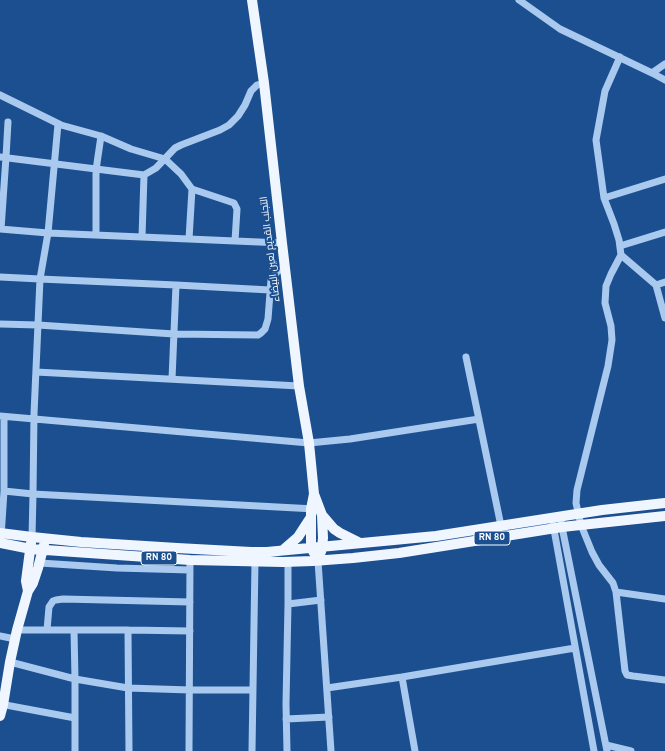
<!DOCTYPE html>
<html>
<head>
<meta charset="utf-8">
<style>
  body { margin:0 }
  canvas { display:block; background:#1b4f8f }
</style>
</head>
<body>
<canvas width="665" height="751"></canvas>
<script>
const g = document.querySelector('canvas').getContext('2d');
g.lineJoin = 'round';
const poly = rows => new Path2D(rows.map(r => 'M' + r).join(''));
function trace(path, color, width, dash) { g.strokeStyle = color; g.lineWidth = width; g.lineCap = dash ? 'butt' : 'round'; g.setLineDash(dash || []); g.stroke(path); }
function write(font, color, halo, rows, align = 'center') {
  g.font = font + ' Overpass,Cairo,sans-serif'; g.lineWidth = 4; g.setLineDash([]); g.textBaseline = 'middle'; g.strokeStyle = halo; g.fillStyle = color; for (const [text, x, y, turn = 0] of rows) {
    g.save(); g.translate(x, y); g.rotate((+turn || 0) * Math.PI / 180); g.textAlign = isNaN(turn) ? turn : align; if (halo) g.strokeText(text, 0, 0); g.fillText(text, 0, 0); g.restore();
  }
}
trace(poly([
  [519,0,560,29,652,73,665,80],
  [620,57,605,91,596,140,604,198,614,224,619,240,621,255,611,274,606,286,605,303,611,326,612,340,608,366,577,490,576,503,581,525,592,552,599,565,613,583,616,592,625,671,627,675,633,676,665,680],
  [652,73,665,64],
  [0,95,61,125,101,136,131,149,165,159,181,174,192,189,189,239],
  [0,157,144,175,156,168,175,148,181,145,220,130,229,125,238,116,245,105,251,91,257,85,264,83],
  [192,189,234,203,237,209,235,241],
  [604,198,665,179],
  [0,229,48,233,282,243],
  [1,229,6,157,8,122],
  [96,235,96,170,101,136],
  [142,237,144,175],
  [620,246,665,232],
  [621,255,656,285],
  [0,277,40,279,176,285,270,290],
  [665,282,656,285,665,318],
  [0,324,38,325,174,334,258,335,261,333,265,329,268,319,271,280,277,272,285,266],
  [466,357,501,526],
  [36,372,299,386],
  [172,379,176,285],
  [0,416,309,443,350,439,479,419],
  [4,417,4,491,33,494,315,509],
  [560,517,607,751],
  [553,524,594,751],
  [1,537,4,491],
  [32,537,33,494,34,414,40,279,48,233,58,124],
  [318,561,331,751],
  [288,562,288,604],
  [40,563,117,568,190,570],
  [616,592,665,599],
  [17,630,128,630,190,631],
  [47,630,49,607,53,601,56,600,63,599,190,602],
  [74,630,75,679,75,751],
  [128,630,129,751],
  [0,636,15,639],
  [10,662,75,679,128,688,190,690,252,690],
  [402,677,575,648],
  [327,688,402,677,415,751],
  [0,704,75,718],
  [286,719,329,717],
  [606,745,631,751],
  [189,751,190,560],
  [252,751,255,561],
  [287,751,286,704,288,604,321,600]
]), '#a9c9ee', 7);
trace(poly([
  [252,0,264,83,282,243,299,386,309,443,314,494,322,515,323,538,322,547,321,552],
  [314,494,311,509,311,547,314,553],
  [322,515,334,529,340,533,360,543],
  [0,533,32,537,81,542,177,548,251,552,267,552,436,536,602,510,665,503],
  [0,543,31,549,190,560,283,562,313,561,353,558,399,553,562,527,665,516],
  [283,550,298,537,311,517],
  [28,591,26,581,31,543],
  [0,716,3,705,10,662,17,630,28,591,33,583,38,568,44,545]
]), '#f0f6ff', 10);
for (const [x, y, w] of [
  [492,538,36],
  [159,558,36]
]) { const box = new Path2D(); box.roundRect(x - w / 2, y - 7, w, 14, 3); g.fillStyle = '#1b4f8f'; g.fill(box); trace(box, '#fff', 1); }
write('bold 9px', '#fff', null, [
  ["RN 80",492,538],
  ["RN 80",159,558]
]);
write('10px', '#fff', '#1b4f8f', [
  ["التجنب القديم لعين البيضاء",271,249,-97]
]);
</script>
</body>
</html>
